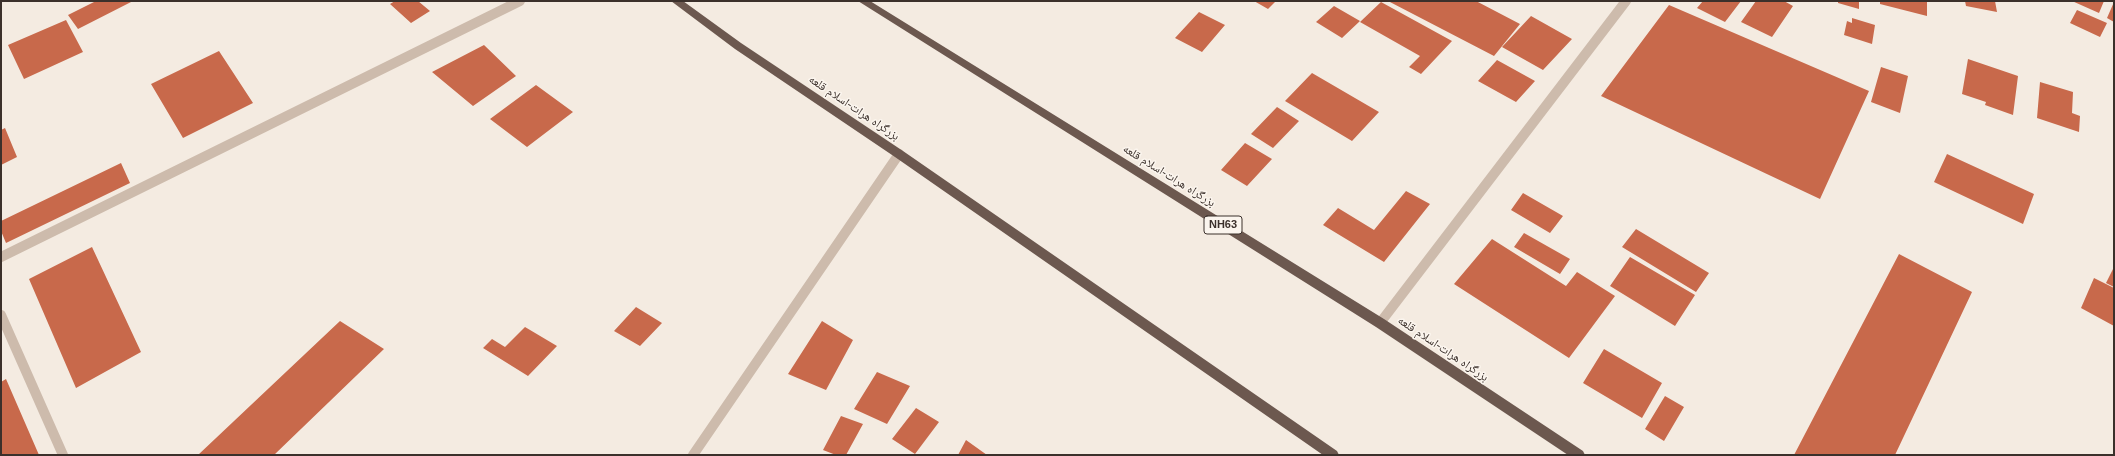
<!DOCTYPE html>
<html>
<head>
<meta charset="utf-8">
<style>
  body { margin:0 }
  #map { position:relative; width:2115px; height:456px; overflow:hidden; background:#f4ebe1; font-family:Arial,sans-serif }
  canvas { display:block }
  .frame { position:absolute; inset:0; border:2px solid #3b302b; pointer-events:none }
</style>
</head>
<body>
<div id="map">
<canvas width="2115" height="456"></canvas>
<div class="frame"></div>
</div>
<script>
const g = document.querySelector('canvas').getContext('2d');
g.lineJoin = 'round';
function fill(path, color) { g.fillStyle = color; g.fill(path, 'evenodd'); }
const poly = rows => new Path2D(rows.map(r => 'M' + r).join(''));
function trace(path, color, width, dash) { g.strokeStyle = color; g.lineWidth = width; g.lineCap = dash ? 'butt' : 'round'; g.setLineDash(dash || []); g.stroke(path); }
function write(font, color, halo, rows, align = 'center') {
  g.font = font + ' Arial,"Noto Naskh Arabic",sans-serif'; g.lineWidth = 3; g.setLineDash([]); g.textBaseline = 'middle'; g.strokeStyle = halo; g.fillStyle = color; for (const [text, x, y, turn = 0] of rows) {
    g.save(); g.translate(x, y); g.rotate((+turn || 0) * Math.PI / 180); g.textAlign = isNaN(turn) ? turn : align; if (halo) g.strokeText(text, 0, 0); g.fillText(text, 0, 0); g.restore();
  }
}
fill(poly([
  [96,1,133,1,78,29,68,15],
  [395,1,418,1,430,11,411,23,390,4],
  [1254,1,1276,1,1268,9],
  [1388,1,1476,1,1520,24,1494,56],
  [1703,1,1741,1,1725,22,1697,8],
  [1756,1,1784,1,1793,6,1772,37,1741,22],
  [1838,1,1859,1,1859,9,1838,3],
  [1880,1,1927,1,1927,16,1880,4],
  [1965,1,1995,1,1997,12,1966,6],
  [2072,1,2104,1,2099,13],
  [1381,2,1452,41,1421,74,1409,67,1420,56,1360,22],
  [2114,2,2114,22,2107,18],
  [1669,5,1869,91,1820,199,1601,96],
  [1334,6,1360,21,1342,38,1316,22],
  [2077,10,2107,23,2100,37,2070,23],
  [1199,12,1225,25,1202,52,1175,38],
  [1531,16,1572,39,1543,70,1502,47],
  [1852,18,1875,25,1872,44,1844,35,1847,21,1852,23],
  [66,20,83,52,24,79,8,45],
  [484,45,516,76,473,106,432,72],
  [219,51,253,103,183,138,151,84],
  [1968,59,2018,76,2013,115,1985,105,1986,102,1962,94],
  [1497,60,1535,81,1516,102,1478,81],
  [1881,67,1908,76,1900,113,1871,102],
  [1312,73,1379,112,1352,141,1285,101],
  [2040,82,2073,92,2072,113,2080,116,2079,132,2037,118],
  [536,85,573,112,527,147,490,119],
  [1277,107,1299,121,1273,148,1251,134],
  [5,128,17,157,1,165,1,130],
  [1245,143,1272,159,1247,186,1221,170],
  [1947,154,2034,194,2023,224,1934,182],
  [121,163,130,183,6,243,1,231,1,221],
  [1406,191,1430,204,1384,262,1323,225,1338,208,1374,230],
  [1523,193,1563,216,1550,233,1511,210],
  [1636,229,1709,273,1696,292,1622,247],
  [1524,233,1570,259,1560,274,1514,247],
  [1492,239,1566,286,1577,272,1615,296,1569,358,1454,284],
  [92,247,141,352,76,388,29,279],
  [1899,254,1972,292,1895,455,1794,455],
  [1630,257,1695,295,1675,326,1610,286],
  [2114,267,2114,287,2106,283],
  [2094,278,2114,288,2114,326,2081,308],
  [636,307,662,323,640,346,614,331],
  [340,321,384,349,274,455,198,455],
  [822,321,853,340,826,390,788,374],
  [525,327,557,346,528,376,483,348,492,339,505,347],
  [1604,349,1662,383,1642,418,1583,383],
  [877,372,910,386,887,424,854,409],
  [6,379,39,455,1,455,1,382],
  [1665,396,1684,407,1664,441,1645,429],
  [916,408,939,422,915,454,892,439],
  [841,416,863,424,846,455,836,455,823,450],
  [966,440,987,455,958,455]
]), '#c8694b');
trace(poly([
  [1,257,520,1],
  [1,315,63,455],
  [1380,323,1626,1]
]), '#cdbbac', 10);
trace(poly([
  [693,455,899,154]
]), '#cdbbac', 10);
fill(poly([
  [671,1,683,1,741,43,903,151,1337,451,1339,455,1323,455,895,157,735,49,671,1],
  [858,1,870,1,1384,319,1583,451,1585,455,1568,455,1376,327,858,1]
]), '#6c584f');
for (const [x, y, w] of [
  [1223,225,38]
]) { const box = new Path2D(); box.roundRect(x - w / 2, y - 9, w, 18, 3); g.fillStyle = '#fbf5ee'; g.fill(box); trace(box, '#3b302b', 1); }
write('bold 11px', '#3b302b', null, [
  ["NH63",1223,225]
]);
write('12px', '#3b302b', '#fbf5ee', [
  ["بزرگراه هرات-اسلام قلعه",854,108,34],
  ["بزرگراه هرات-اسلام قلعه",1169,176,32],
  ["بزرگراه هرات-اسلام قلعه",1443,349,34]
]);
</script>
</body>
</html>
